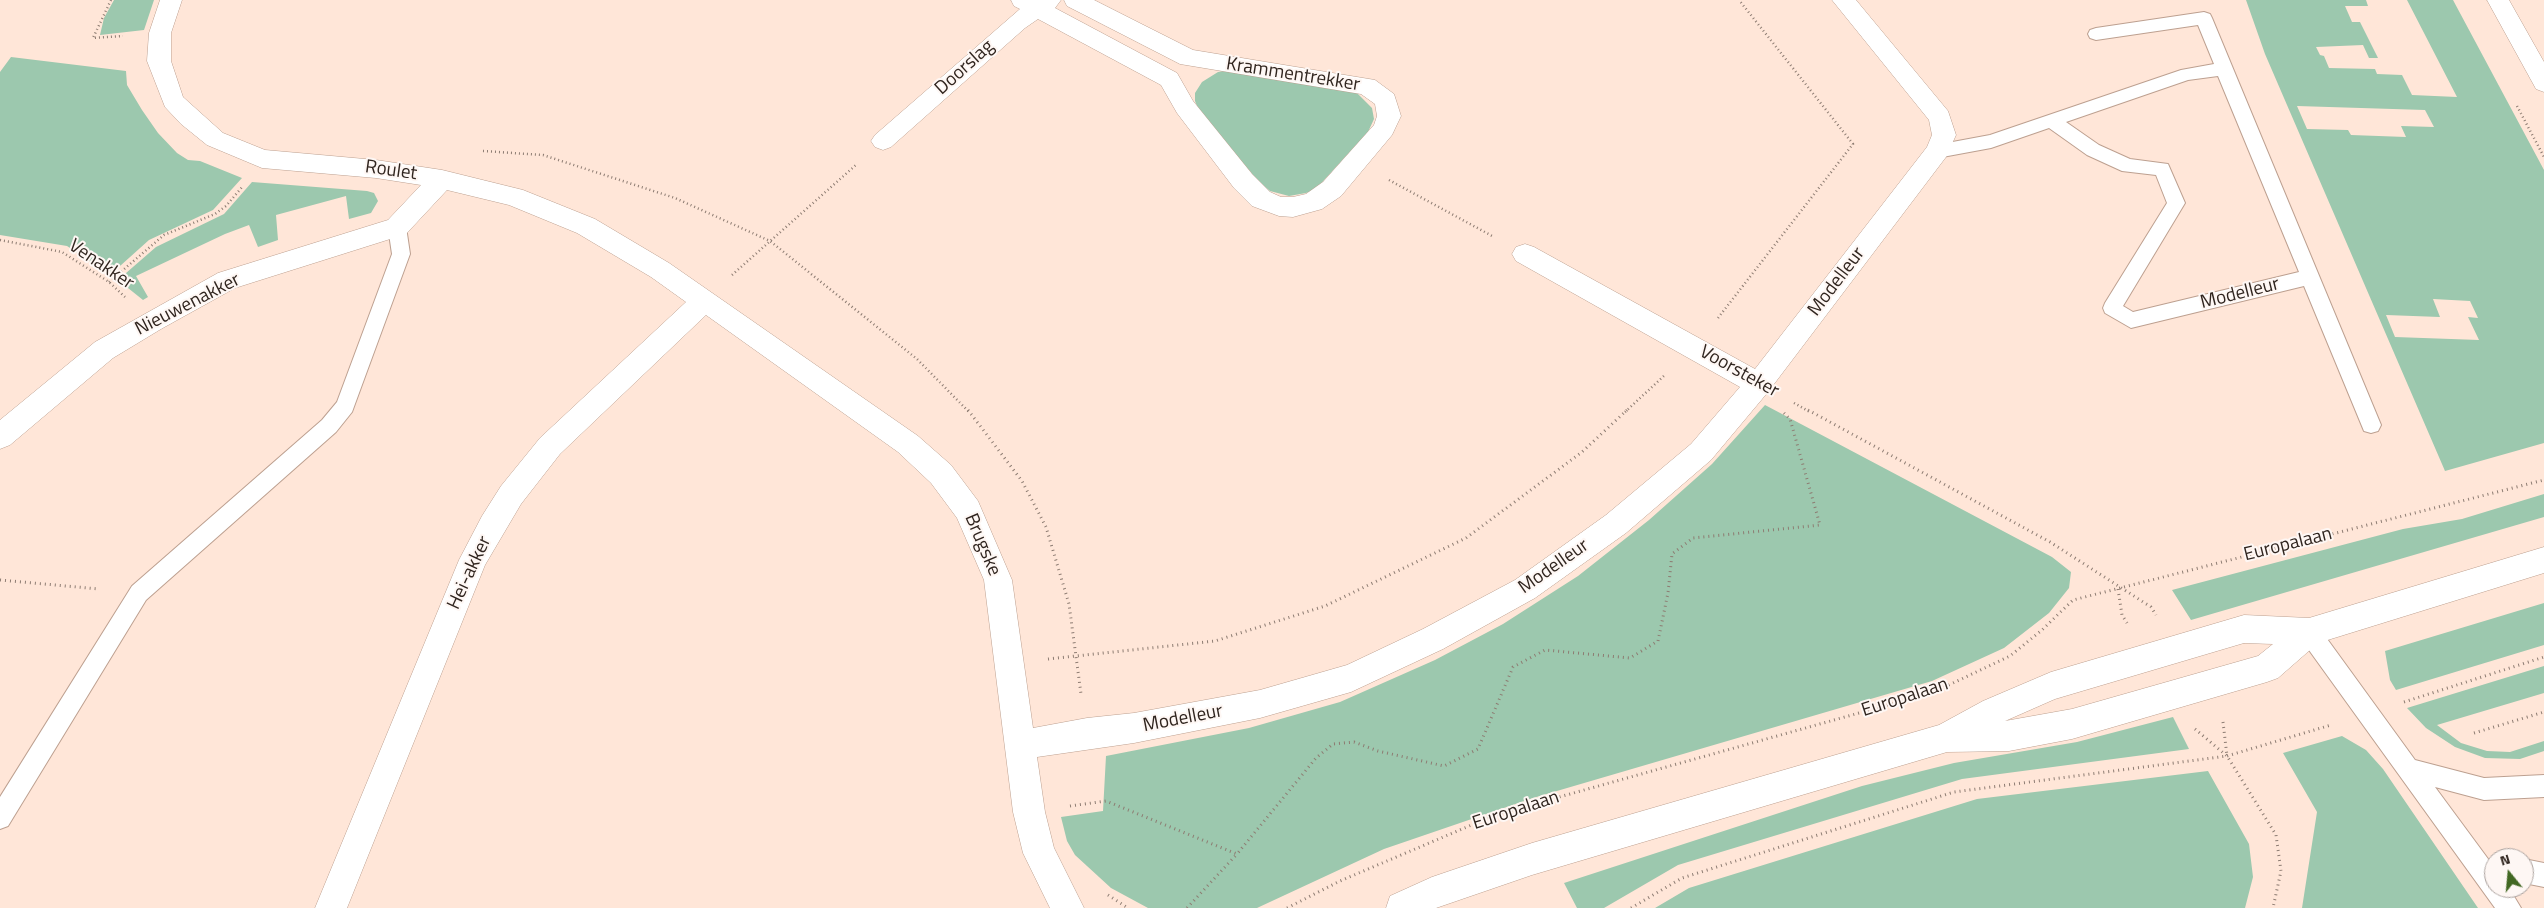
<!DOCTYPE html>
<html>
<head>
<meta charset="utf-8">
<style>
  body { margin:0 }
  #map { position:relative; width:2544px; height:908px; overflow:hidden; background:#ffe6d8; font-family:"Titillium Web",sans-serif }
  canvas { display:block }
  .north { position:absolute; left:2484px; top:848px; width:50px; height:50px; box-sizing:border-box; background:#fef7f4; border:1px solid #aca39f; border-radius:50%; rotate:343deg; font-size:14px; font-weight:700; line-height:20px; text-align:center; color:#30251f }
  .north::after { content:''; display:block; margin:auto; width:18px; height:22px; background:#426823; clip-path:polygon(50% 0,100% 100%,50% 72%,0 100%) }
</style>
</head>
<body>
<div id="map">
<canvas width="2544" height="908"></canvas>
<div class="north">N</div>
</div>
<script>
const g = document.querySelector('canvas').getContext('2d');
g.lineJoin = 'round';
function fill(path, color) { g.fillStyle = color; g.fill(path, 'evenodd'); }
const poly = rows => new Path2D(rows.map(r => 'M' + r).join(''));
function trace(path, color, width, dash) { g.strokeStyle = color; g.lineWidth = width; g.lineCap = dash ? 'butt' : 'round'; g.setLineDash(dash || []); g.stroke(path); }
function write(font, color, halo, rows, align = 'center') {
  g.font = font + ' "Titillium Web",sans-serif'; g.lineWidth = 4; g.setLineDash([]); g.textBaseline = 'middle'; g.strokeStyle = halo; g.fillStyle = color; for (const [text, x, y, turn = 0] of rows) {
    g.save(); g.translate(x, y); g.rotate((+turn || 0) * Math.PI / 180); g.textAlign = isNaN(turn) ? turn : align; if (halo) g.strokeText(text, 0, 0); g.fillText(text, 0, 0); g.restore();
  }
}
fill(poly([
  [114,0,154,0,144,30,100,35,104,18],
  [2246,0,2366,0,2368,6,2345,6,2352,22,2360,22,2378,58,2369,58,2363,45,2316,47,2320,55,2324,56,2329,68,2375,69,2377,74,2402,75,2412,95,2457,97,2407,0,2453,0,2544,170,2544,443,2445,471,2287,105,2265,54],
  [2297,106,2425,110,2434,127,2401,126,2406,137,2351,135,2348,130,2307,129],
  [2433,299,2470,301,2478,318,2468,317,2479,340,2395,337,2386,315,2440,317],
  [11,57,126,71,127,85,142,110,158,133,177,153,188,160,200,161,242,178,213,210,149,240,110,275,67,246,0,235,0,72],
  [1229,70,1357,93,1372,108,1374,119,1368,132,1316,189,1306,193,1289,196,1270,191,1259,182,1199,111,1195,101,1195,93,1202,82,1218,72],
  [252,182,367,191,374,193,378,201,371,213,349,219,346,196,276,215,278,240,258,247,249,225,225,234,136,276,148,297,143,300,118,280,156,247,224,214],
  [1765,405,2052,557,2071,572,2069,588,2049,613,2004,648,1932,681,1533,798,1384,849,1257,908,1148,908,1111,888,1075,855,1067,841,1061,817,1103,811,1106,756,1249,728,1340,702,1435,660,1503,624,1578,576,1649,520,1712,464],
  [2544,494,2544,517,2191,620,2172,590,2403,529,2462,519],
  [2544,603,2544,645,2396,690,2390,680,2385,651],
  [2544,666,2544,693,2437,725,2461,743,2487,751,2510,752,2544,741,2544,751,2520,759,2485,758,2455,747,2426,728,2407,708],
  [2173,717,2189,749,1962,779,1678,865,1604,908,1577,908,1564,883,1862,786,1954,763,2077,742],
  [2342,736,2366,750,2383,769,2478,908,2302,908,2317,812,2283,753],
  [2208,771,2249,844,2253,877,2245,908,1655,908,1689,888,1977,799]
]), '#9cc8ae');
const lane = poly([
  [2204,12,2210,14,2212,18,2381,425,2378,431,2371,433,2364,431,2304,286,2131,328,2105,313,2103,308,2105,303,2167,203,2156,175,2122,171,2087,155,2049,128,1991,148,1937,158,1931,156,1928,151,1931,146,1990,135,2181,70,2214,64,2198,25,2096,40,2090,38,2088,34,2090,30,2096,28,2204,12],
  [2218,76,2299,272,2133,312,2123,306,2185,203,2168,164,2130,159,2099,145,2066,122,2188,80,2218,76],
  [397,220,403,222,406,227,410,254,352,412,336,432,146,600,8,826,0,829,0,797,132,586,322,420,337,402,392,254,388,227,391,222,397,220],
  [2309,622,2317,625,2415,760,2484,778,2544,775,2544,797,2484,800,2435,787,2494,867,2494,888,2509,888,2521,908,2495,908,2301,639,2298,632,2301,625,2309,622],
  [2524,859,2544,863,2544,887,2524,883,2524,859]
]);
const street = poly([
  [160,0,182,0,171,33,171,61,183,97,223,133,265,150,376,160,442,170,523,190,595,219,669,263,918,436,951,465,978,501,1012,580,1033,728,1087,718,1134,713,1260,690,1347,665,1423,629,1515,580,1606,515,1691,444,1740,387,1516,261,1512,254,1516,247,1525,244,1534,247,1755,369,1927,147,1932,135,1929,120,1832,0,1856,0,1948,111,1956,135,1946,157,1768,392,1711,460,1626,533,1535,598,1443,649,1351,692,1260,718,1134,743,1037,757,1045,812,1054,848,1084,908,1050,908,1023,853,1013,812,984,580,957,518,931,483,898,452,706,315,560,454,521,504,485,565,347,908,315,908,459,560,482,516,501,486,540,438,686,302,651,277,577,233,509,205,447,190,406,234,235,288,161,329,113,358,10,445,0,449,0,420,95,342,218,273,388,220,421,185,376,178,262,168,207,145,181,124,165,107,147,61,149,33,160,0],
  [1011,0,1061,0,1055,8,1177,73,1193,101,1252,174,1270,192,1281,197,1293,197,1306,194,1323,182,1374,125,1377,116,1375,104,1361,94,1180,64,1067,6,1064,0,1094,0,1193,50,1375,80,1394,94,1401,116,1392,135,1341,196,1322,209,1293,217,1279,216,1252,206,1234,188,1177,113,1161,85,1038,19,1025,28,891,147,883,150,875,147,871,141,875,135,1020,9,1014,6,1011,0]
]);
const secondary = poly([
  [2487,0,2509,0,2544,62,2544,92,2536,89,2487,0],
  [2544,547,2544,573,2318,643,2278,678,2267,682,2072,739,2009,751,1947,752,1532,875,1436,908,1386,908,1390,896,1432,877,1532,843,1939,725,1983,701,2051,672,2244,615,2309,618,2544,547],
  [2244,643,2273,644,2258,656,2072,709,2005,721,2055,699,2244,643]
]);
trace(lane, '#bda090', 2);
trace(street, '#bda090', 1);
trace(secondary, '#bda090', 1);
trace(poly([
  [111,0,93,38,123,36],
  [2517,106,2544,157],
  [483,151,543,155,675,198,770,241,917,359,969,412],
  [1389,180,1494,237],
  [0,240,62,252,109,282,125,297],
  [732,275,857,164],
  [109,282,164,235,215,214,226,206,243,186],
  [1718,318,1853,144,1739,0],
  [1794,403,1810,412],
  [1625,412,1666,374]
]), '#8d7c72', 2.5, [1, 3]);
trace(poly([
  [968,410,1022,481,1046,527,1069,604,1081,694],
  [1808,410,2050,542,2151,607,2156,615],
  [0,580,99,589],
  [2118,589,2122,615,2127,623],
  [1048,659,1215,641,1325,606,1466,538,1582,452,1627,410],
  [2404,702,2544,657],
  [2223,722,2227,756],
  [2195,729,2227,756,2276,835,2281,871,2273,908],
  [2474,733,2544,712],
  [1070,806,1106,801,1237,854,1316,758,1333,744,1354,742,1378,751,1444,766,1478,749,1513,667,1545,650,1630,658,1658,641,1668,593,1672,554,1693,538,1820,525,1790,419,1784,413],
  [1108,895,1128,908],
  [1187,908,1237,854],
  [1287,908,1340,881,1495,815,1934,692,2010,656,2042,630,2073,600,2544,480],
  [1631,908,1682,878,1954,792,2227,756,2331,725]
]), '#8d7c72', 3, [1, 4]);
fill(lane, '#fff');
fill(street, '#fff');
fill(secondary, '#fff');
write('19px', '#30251f', '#fef7f4', [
  ["Doorslag",965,68,-42],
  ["Krammentrekker",1293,75,9],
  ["Roulet",391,171,8],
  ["Venakker",101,265,34],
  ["Modelleur",1837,282,-53],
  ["Modelleur",2240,294,-14],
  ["Nieuwenakker",188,305,-27],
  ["Voorsteker",1739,372,29],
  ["Brugske",982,545,67],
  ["Europalaan",2288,545,-14],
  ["Modelleur",1554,567,-35],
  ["Hei-akker",470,573,-65],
  ["Europalaan",1905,698,-18],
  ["Modelleur",1183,719,-11],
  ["Europalaan",1516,811,-18]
]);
</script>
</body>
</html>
